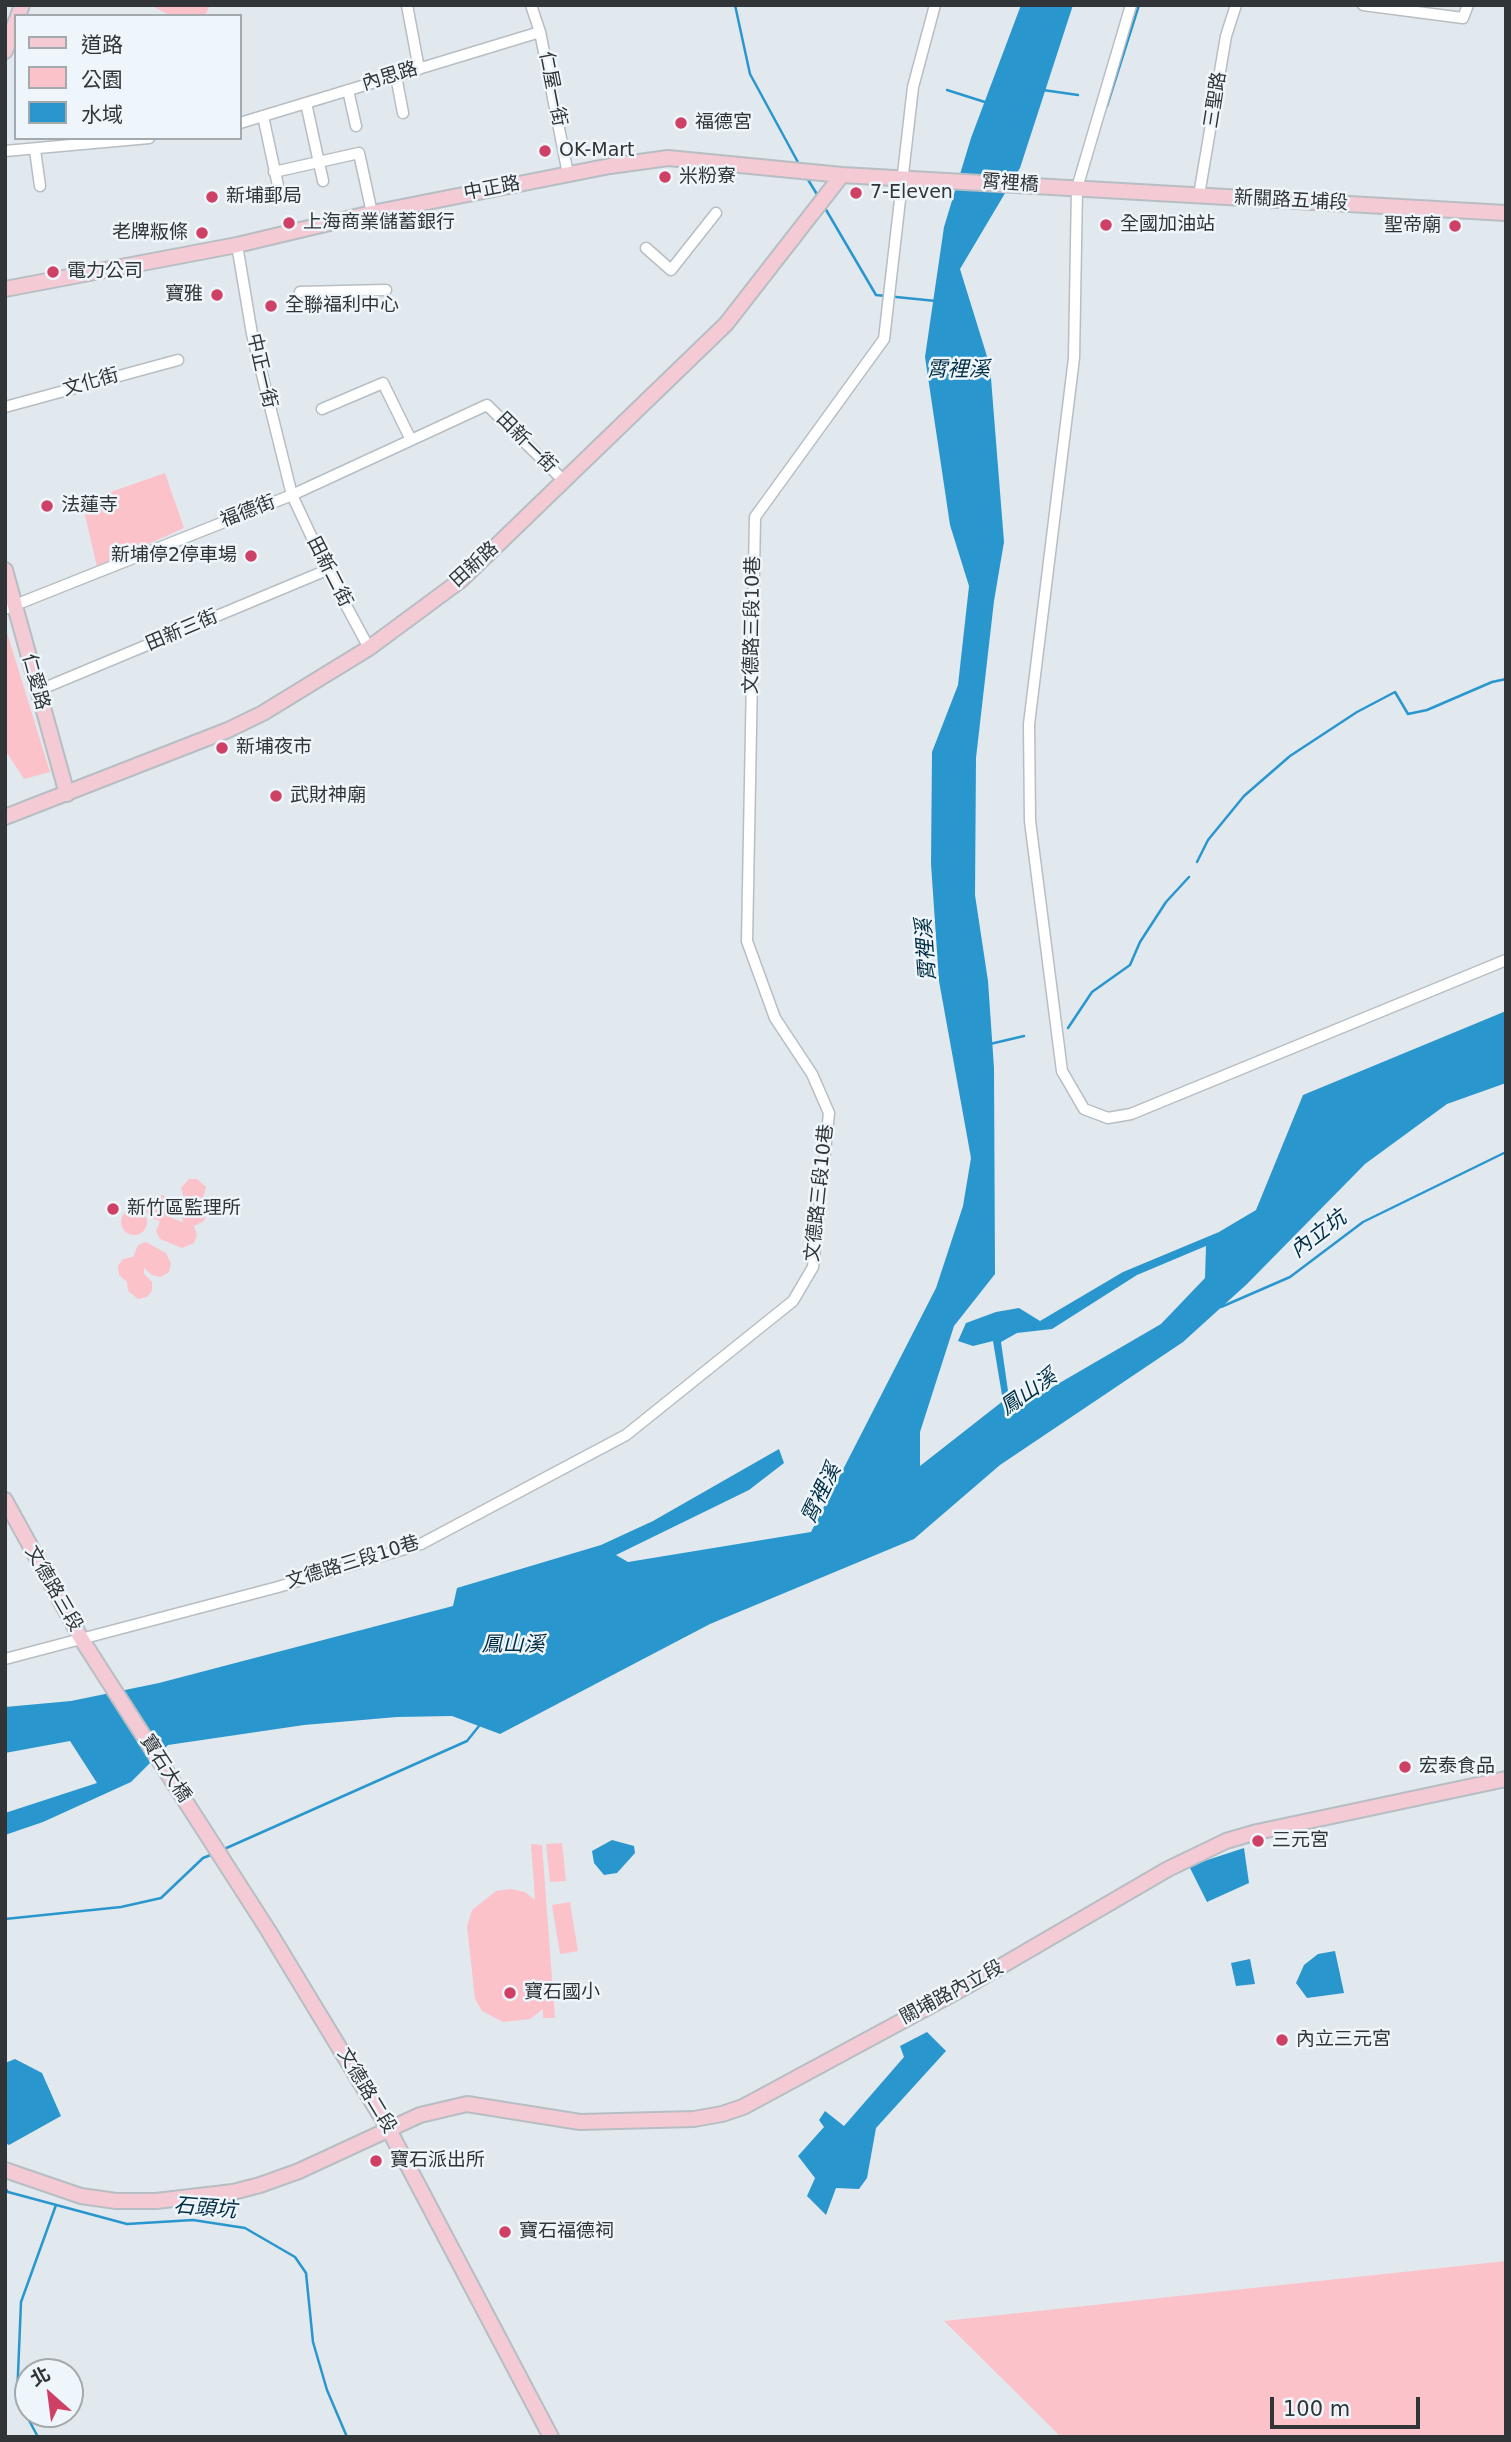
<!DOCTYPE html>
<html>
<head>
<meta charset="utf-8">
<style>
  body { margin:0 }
  #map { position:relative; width:1511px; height:2442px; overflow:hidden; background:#e1e9ee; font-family:"DejaVu Sans","Noto Sans TC",sans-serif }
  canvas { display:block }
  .frame { position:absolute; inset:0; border:7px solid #323537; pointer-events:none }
  .legend { position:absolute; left:14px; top:14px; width:228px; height:126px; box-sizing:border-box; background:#eef6fb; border:2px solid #a3a9ad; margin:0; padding:9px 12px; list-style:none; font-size:21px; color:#323537 }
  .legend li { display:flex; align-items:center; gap:14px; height:35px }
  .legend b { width:35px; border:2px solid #a3a9ad }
  .north { position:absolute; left:14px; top:2358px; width:70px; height:70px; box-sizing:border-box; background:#eef6fb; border:2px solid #a3a9ad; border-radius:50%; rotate:332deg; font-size:19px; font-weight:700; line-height:28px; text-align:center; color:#323537 }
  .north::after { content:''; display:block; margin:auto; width:24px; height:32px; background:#cf4065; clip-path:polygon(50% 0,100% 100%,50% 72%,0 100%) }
  .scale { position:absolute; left:1270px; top:2397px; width:150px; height:32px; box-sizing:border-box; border:4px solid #323537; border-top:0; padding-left:9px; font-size:21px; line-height:24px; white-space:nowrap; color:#323537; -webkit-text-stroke:5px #eef6fb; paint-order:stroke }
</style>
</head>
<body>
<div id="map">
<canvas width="1511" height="2442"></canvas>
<div class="frame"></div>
<ul class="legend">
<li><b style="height:9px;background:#f4cbd5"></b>道路</li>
<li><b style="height:19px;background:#fcc2ca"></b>公園</li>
<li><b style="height:19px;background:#2a96ce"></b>水域</li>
</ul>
<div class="north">北</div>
<div class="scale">100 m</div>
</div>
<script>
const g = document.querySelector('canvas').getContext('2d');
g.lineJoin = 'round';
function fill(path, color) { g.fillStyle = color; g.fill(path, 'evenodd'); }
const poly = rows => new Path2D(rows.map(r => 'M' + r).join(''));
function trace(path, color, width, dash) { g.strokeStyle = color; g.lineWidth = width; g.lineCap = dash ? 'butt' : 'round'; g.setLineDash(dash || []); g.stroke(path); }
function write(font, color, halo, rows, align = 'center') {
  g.font = font + ' "DejaVu Sans","Noto Sans TC",sans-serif'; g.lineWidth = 5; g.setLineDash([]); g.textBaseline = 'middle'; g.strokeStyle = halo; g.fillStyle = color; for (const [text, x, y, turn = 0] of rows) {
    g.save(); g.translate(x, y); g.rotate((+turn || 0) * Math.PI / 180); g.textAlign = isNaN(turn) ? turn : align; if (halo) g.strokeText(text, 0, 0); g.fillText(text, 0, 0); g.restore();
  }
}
fill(poly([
  [150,5,210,5,205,16,171,16],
  [165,473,184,528,97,567,82,502],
  [5,626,50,772,24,779,5,750],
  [189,1179,197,1179,206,1187,202,1202,207,1212,204,1221,194,1226,197,1235,194,1243,182,1248,160,1239,156,1231,160,1221,149,1217,146,1209,151,1198,163,1195,172,1204,169,1217,183,1222,181,1209,185,1202,181,1188],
  '121 1222a13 13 0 1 1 26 0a13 13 0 1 1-26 0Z',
  [146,1242,166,1253,171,1264,169,1272,161,1277,152,1275,144,1268,144,1274,152,1282,152,1291,147,1297,138,1299,128,1291,127,1282,119,1275,118,1266,123,1259,133,1257,138,1245],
  [562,1843,566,1881,550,1882,546,1844],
  [531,1844,542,1845,555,2018,543,2018,543,2009,530,2019,503,2022,482,2011,475,1999,467,1926,472,1910,496,1891,511,1889,525,1892,535,1900],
  [570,1902,578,1951,560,1954,552,1905],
  [1506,2261,1506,2437,1061,2437,944,2321]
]), '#fcc2ca');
fill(poly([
  [1021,5,1073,5,1020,168,960,269,990,366,1004,542,994,601,976,758,975,895,988,981,994,1068,995,1274,954,1326,920,1432,920,1466,1003,1401,993,1341,973,1346,958,1341,966,1323,996,1312,1019,1308,1040,1321,1123,1272,1219,1232,1256,1210,1303,1095,1506,1011,1506,1083,1447,1104,1365,1164,1247,1284,1183,1342,1000,1465,914,1539,710,1624,500,1734,452,1716,397,1717,304,1725,168,1745,131,1782,43,1822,5,1835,5,1813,97,1783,70,1741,5,1753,5,1707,71,1701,159,1683,453,1606,457,1588,601,1545,653,1521,779,1449,784,1463,749,1490,616,1555,628,1562,811,1532,936,1288,963,1206,971,1158,939,981,931,864,932,752,958,685,969,586,950,525,925,357,944,227,971,138],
  [1206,1246,1205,1278,1161,1324,1032,1399,1009,1398,1001,1342,1017,1333,1052,1329,1137,1275],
  [612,1840,634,1846,635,1853,617,1873,604,1875,594,1863,592,1851],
  [1244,1848,1249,1883,1207,1902,1189,1866],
  [1335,1951,1344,1993,1307,1998,1296,1983,1304,1965,1318,1954],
  [1250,1959,1255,1984,1236,1986,1231,1963],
  [927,2032,946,2051,876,2128,867,2178,859,2189,836,2188,826,2215,807,2196,815,2178,798,2156,824,2127,819,2120,825,2111,844,2126,904,2057,900,2046],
  [15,2059,42,2073,61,2116,9,2145,5,2143,5,2063]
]), '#2a96ce');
trace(poly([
  [735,5,750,74,800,166],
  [947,90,988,103],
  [1043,90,1078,95],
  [1107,106,1139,5],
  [807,178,818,196],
  [825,208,876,295,936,301],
  [1197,862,1208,840,1244,796,1290,756,1357,712,1395,692,1408,714,1427,710,1492,682,1506,679],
  [1068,1028,1092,992,1130,965,1140,942,1166,902,1189,877],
  [990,1044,1024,1036],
  [1221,1307,1290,1277,1363,1222,1506,1152],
  [222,1850,467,1741,479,1726],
  [5,1919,121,1907,161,1898,203,1858,213,1854],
  [5,2188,8,2192,127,2224,193,2220,245,2228,295,2257,306,2273,313,2342,327,2390,347,2437],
  [38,2437,17,2398,21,2302,56,2205]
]), '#2a96ce', 2.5);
const street = poly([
  [407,5,419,69],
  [531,5,540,32,568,174],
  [1131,5,1077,188,1074,358,1029,724,1030,821,1062,1071,1084,1109,1108,1118,1131,1114,1506,960],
  [1363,5,1463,18,1468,5],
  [396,76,403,113],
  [348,90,356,126],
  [306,103,323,181],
  [263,116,280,195],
  [240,123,540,32],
  [35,150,40,186],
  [5,151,149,138],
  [274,172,359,153,372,213],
  [1199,195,1226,36,1236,5],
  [237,245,252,334,292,495,327,570,369,648],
  [646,248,671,270,716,213],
  [300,292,386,290],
  [5,407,178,360],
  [322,409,383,383,411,440],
  [5,609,292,495,487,405,565,482],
  [37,691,327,570],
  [5,1659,278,1587,421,1544,626,1435,793,1301,813,1267,829,1113,812,1074,775,1018,747,941,755,517,884,339,913,87,935,5]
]);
const secondary = poly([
  [18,16,22,5],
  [5,51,16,21],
  [5,289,237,245,372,213,610,166,668,158,842,175,1506,213],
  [5,570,67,794],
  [5,817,228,730,263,713,369,648,461,580,726,324,842,175],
  [5,1500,82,1640,268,1930,388,2128,551,2437],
  [5,2170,81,2196,116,2201,156,2201,233,2192,260,2185,299,2171,420,2115,467,2104,580,2122,694,2119,722,2114,743,2107,967,1986,1168,1869,1226,1841,1257,1832,1506,1779]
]);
trace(street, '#b7bec3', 13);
trace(secondary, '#b7bec3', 18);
trace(street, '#fff', 10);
trace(secondary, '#f4cbd5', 14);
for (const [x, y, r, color] of [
  [681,123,7,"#cf4065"],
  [545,151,7,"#cf4065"],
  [665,177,7,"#cf4065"],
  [856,193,7,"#cf4065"],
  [212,197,7,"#cf4065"],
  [289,223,7,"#cf4065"],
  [1106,225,7,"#cf4065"],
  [1455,226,7,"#cf4065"],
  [202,233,7,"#cf4065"],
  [53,272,7,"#cf4065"],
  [217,295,7,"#cf4065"],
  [271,306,7,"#cf4065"],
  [47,506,7,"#cf4065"],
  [251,556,7,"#cf4065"],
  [222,748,7,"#cf4065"],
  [276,796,7,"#cf4065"],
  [113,1209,7,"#cf4065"],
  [1405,1767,7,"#cf4065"],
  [1258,1841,7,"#cf4065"],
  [510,1993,7,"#cf4065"],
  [1282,2040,7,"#cf4065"],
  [376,2161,7,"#cf4065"],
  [505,2232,7,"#cf4065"]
]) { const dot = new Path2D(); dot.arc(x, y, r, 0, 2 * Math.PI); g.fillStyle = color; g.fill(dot); trace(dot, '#eef6fb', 2.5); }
write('19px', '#323537', '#eef6fb', [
  ["內思路",390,77,-17],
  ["仁屋一街",552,89,79],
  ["三聖路",1216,100,-81],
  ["霄裡橋",1010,184,4],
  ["中正路",492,189,-11],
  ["新關路五埔段",1291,201,3],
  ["中正一街",261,371,77],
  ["文化街",91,383,-16],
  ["田新一街",526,443,45],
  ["福德街",248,512,-21],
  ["田新路",475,565,-42],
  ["田新二街",329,572,63],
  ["文德路三段10巷",753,625,-89],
  ["田新三街",182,631,-23],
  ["仁愛路",35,682,75],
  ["文德路三段10巷",820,1193,-84],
  ["文德路三段10巷",353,1563,-17],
  ["文德路三段",53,1589,60],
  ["寶石大橋",165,1769,57],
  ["關埔路內立段",952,1993,-28],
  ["文德路二段",366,2091,59]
]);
write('19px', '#323537', '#eef6fb', [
  ["福德宮",695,123],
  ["OK-Mart",559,151],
  ["米粉寮",679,177],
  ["7-Eleven",870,193],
  ["新埔郵局",226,197],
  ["上海商業儲蓄銀行",303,223],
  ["全國加油站",1120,225],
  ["聖帝廟",1441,226,"right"],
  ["老牌粄條",188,233,"right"],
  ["電力公司",67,272],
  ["寶雅",203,295,"right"],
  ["全聯福利中心",285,306],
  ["法蓮寺",61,506],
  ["新埔停2停車場",237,556,"right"],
  ["新埔夜市",236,748],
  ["武財神廟",290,796],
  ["新竹區監理所",127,1209],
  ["宏泰食品",1419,1767],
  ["三元宮",1272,1841],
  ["寶石國小",524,1993],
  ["內立三元宮",1296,2040],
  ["寶石派出所",390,2161],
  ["寶石福德祠",519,2232]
], 'left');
write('italic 21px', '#002d44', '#eef6fb', [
  ["霄裡溪",958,371],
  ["霄裡溪",927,950,-94],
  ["內立坑",1319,1235,-37],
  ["鳳山溪",1029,1393,-35],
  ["霄裡溪",822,1494,-64],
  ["鳳山溪",513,1646],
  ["石頭坑",205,2209,5]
]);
</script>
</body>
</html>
